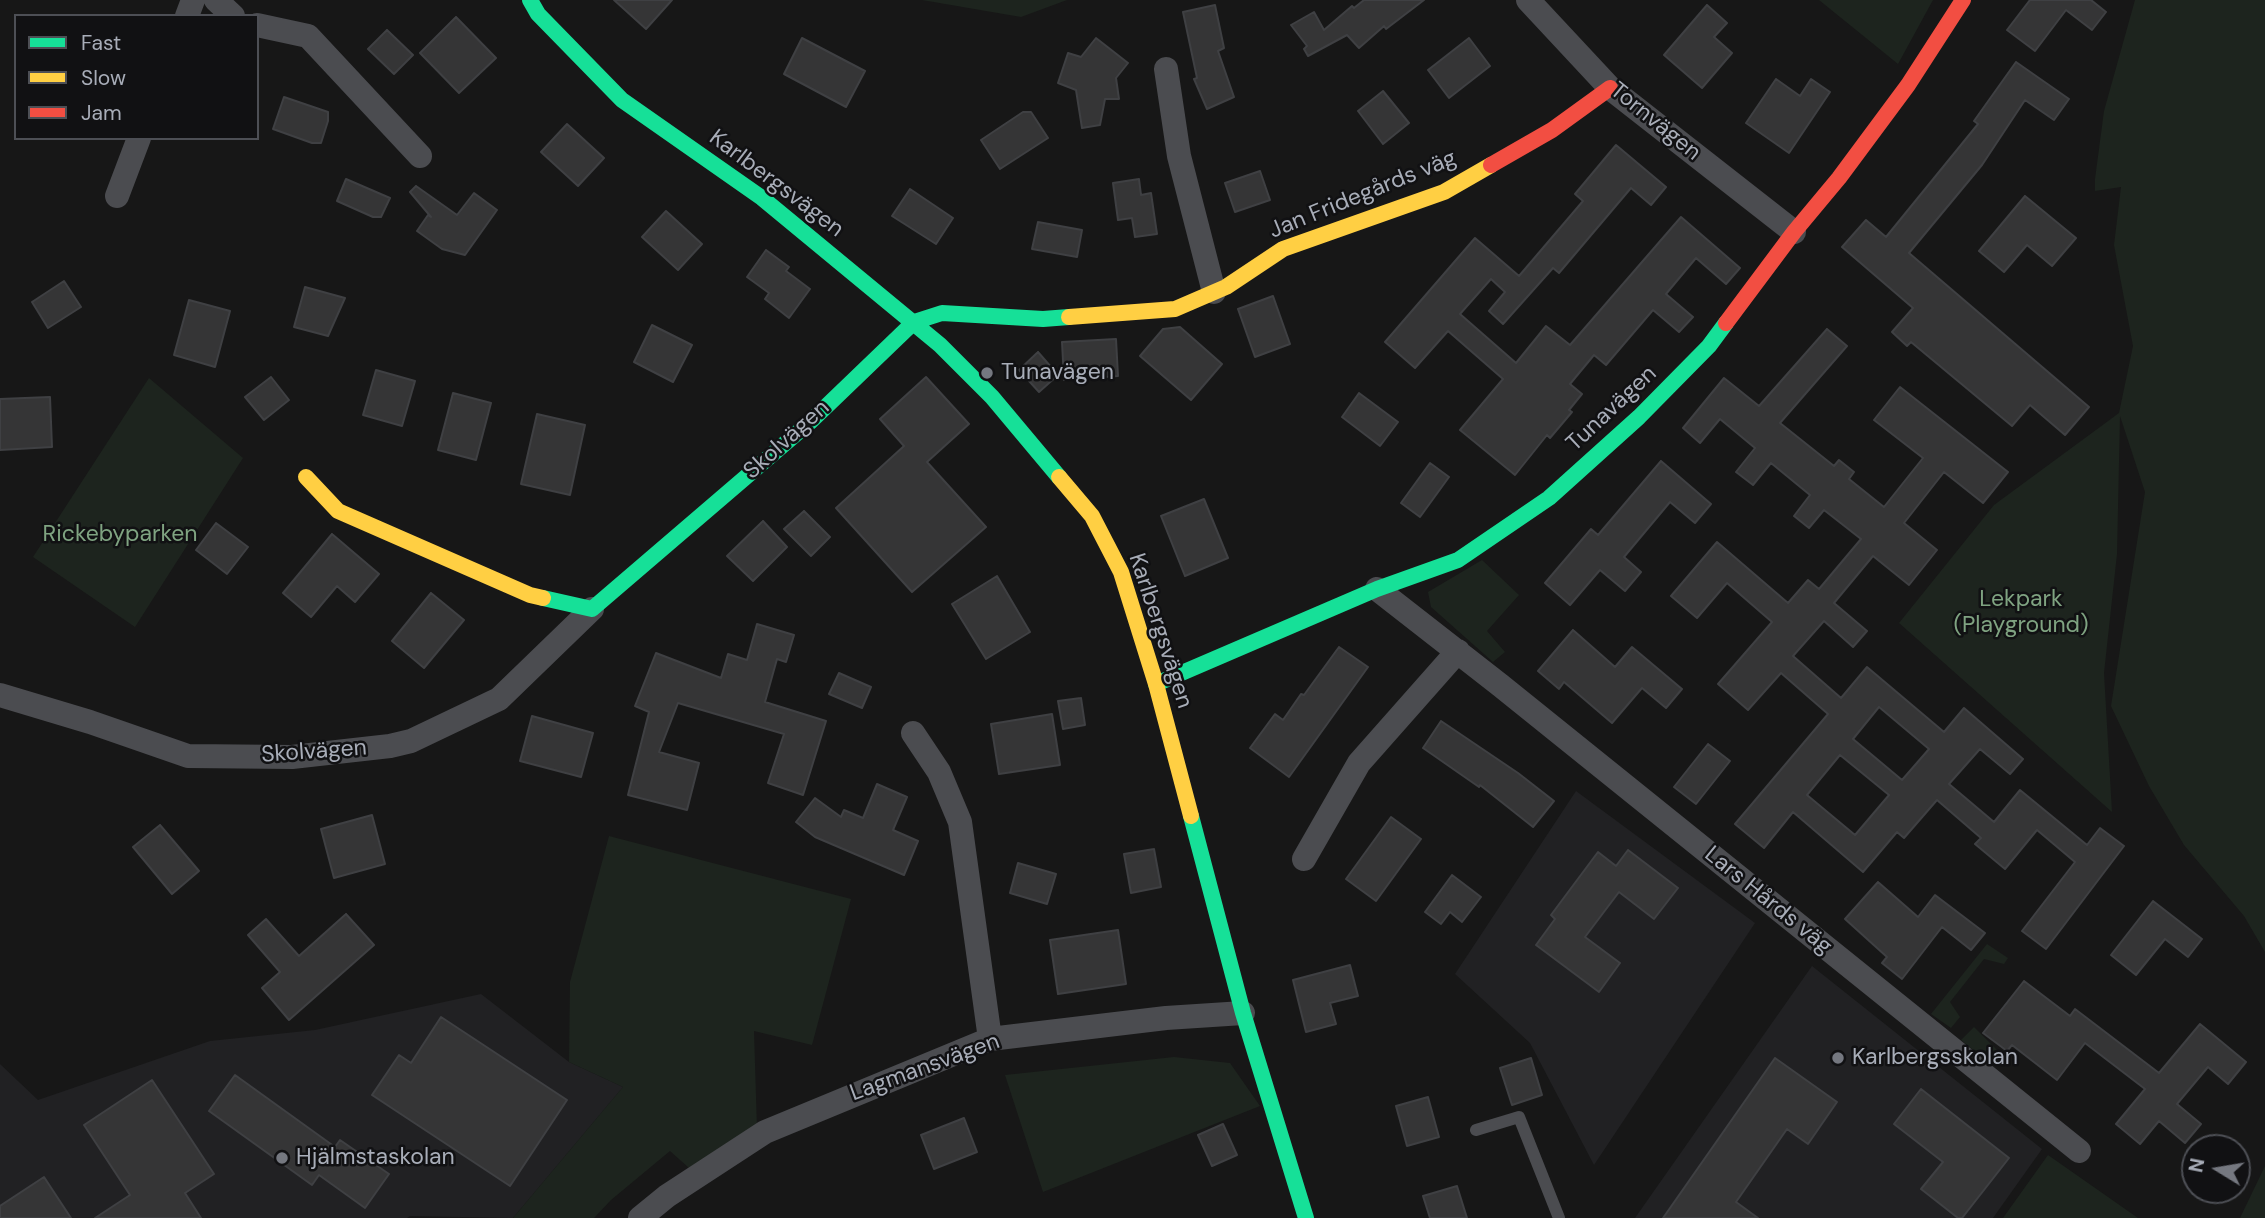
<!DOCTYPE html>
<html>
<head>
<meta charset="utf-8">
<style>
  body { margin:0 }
  #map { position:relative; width:2265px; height:1218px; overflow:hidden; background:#171717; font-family:"DM Sans",sans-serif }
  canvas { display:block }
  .legend { position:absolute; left:14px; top:14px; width:245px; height:126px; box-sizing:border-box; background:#111113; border:2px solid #4d4f55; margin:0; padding:9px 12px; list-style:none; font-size:21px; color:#a8adb8 }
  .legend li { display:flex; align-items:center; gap:14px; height:35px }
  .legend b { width:35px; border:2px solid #4d4f55 }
  .north { position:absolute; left:2181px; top:1134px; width:70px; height:70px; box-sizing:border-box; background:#111113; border:2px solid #4d4f55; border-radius:50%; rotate:281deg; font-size:19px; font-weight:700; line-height:28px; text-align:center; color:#a8adb8 }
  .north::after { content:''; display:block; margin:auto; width:24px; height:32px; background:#757880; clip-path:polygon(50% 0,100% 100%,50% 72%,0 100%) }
</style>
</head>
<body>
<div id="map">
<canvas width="2265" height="1218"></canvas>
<ul class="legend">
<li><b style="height:9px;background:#16e098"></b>Fast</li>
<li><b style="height:9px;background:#ffcf43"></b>Slow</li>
<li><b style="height:9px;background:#f24e42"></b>Jam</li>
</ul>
<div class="north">N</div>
</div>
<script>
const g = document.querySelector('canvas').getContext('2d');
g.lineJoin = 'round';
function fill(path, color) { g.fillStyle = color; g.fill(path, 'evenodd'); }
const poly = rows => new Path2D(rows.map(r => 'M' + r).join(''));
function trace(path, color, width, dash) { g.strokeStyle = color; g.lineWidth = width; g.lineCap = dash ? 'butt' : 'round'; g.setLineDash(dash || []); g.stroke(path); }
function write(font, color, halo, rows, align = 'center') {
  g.font = font + ' "DM Sans",sans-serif'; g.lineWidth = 5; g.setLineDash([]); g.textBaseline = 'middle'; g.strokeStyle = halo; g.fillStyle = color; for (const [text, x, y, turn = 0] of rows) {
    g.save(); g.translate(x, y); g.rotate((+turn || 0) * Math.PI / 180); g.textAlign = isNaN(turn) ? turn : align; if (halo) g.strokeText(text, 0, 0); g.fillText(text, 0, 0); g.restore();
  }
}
fill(poly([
  [1576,791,1755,923,1594,1165,1530,1043,1455,974],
  [1812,966,2042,1149,1993,1218,1635,1218],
  [481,994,569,1062,623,1087,513,1218,410,1216,407,1218,0,1218,0,1064,38,1100,210,1041,315,1030]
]), '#212123');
fill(poly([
  [922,0,1067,0,1021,17],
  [1819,0,1933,0,1898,64],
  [2135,0,2265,0,2265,952,2244,916,2184,845,2149,786,2111,706,2145,492,2120,416,2117,554,2104,673,2112,812,1899,623,1994,505,2119,413,2133,346,2114,245,2121,187,2095,191,2095,179,2104,111],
  [149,378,243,458,135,627,33,557],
  [1482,560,1519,595,1487,631,1505,652,1493,662,1431,607,1428,592],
  [609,836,851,899,812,1045,754,1031,757,1129,689,1168,670,1151,611,1200,594,1218,513,1218,623,1087,569,1062,570,982],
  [1987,944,2008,958,2004,964,1984,959,1950,1002,1960,1017,1951,1028,1931,1014],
  [1974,1027,1997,1050,1989,1063,1961,1040],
  [1174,1057,1230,1063,1260,1106,1043,1192,1005,1075],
  [2048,1155,2138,1218,2003,1218],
  [2265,1166,2265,1218,2240,1218]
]), '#1d241e');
const building = poly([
  [614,0,672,0,646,29,614,0],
  [1364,0,1424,0,1386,29,1384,26,1359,48,1347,35,1308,56,1304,49,1307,46,1291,25,1314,12,1324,30,1352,6,1354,8,1364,0],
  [2030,0,2091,0,2106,12,2092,30,2066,10,2035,51,2007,30,2030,0],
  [1215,5,1224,48,1218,51,1234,97,1207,109,1194,79,1197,78,1183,12,1215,5],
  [1707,5,1727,23,1714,37,1732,53,1702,88,1664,55,1707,5],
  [456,17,496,58,459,93,420,53,456,17],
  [387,30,413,55,394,74,368,49,387,30],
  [802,38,865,71,846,107,784,74,802,38],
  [1096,38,1128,63,1116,78,1119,99,1105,99,1100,125,1082,128,1076,90,1058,83,1068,53,1081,57,1096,38],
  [1469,38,1490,66,1449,98,1428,70,1469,38],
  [2016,62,2069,99,2054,120,2025,100,1982,165,1909,253,2089,407,2065,435,2030,405,2012,426,1911,342,1907,346,1892,332,1913,308,1842,247,1866,220,1886,237,1978,124,1974,121,2016,62],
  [1776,79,1800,96,1811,79,1830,92,1789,153,1746,123,1776,79],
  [1383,91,1409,123,1383,144,1358,111,1383,91],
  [284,97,328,112,328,121,321,143,312,143,273,129,284,97],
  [1023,112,1031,112,1048,138,1000,169,981,140,1023,112],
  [567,124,604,158,578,186,541,152,567,124],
  [1616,145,1666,187,1651,205,1631,188,1559,273,1553,268,1503,324,1489,311,1505,292,1491,279,1460,314,1516,363,1546,326,1570,345,1681,217,1740,268,1726,284,1696,258,1666,294,1693,317,1679,332,1653,310,1606,365,1594,355,1570,384,1582,394,1569,410,1572,412,1550,438,1547,435,1515,475,1460,430,1503,379,1448,331,1415,368,1385,342,1475,238,1519,276,1583,201,1575,194,1616,145],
  [1260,171,1270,200,1235,212,1225,183,1260,171],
  [346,179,390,198,381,217,373,217,337,201,346,179],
  [1139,179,1141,195,1151,193,1157,234,1135,237,1132,218,1118,220,1113,183,1139,179],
  [416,186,457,215,474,193,497,210,465,255,442,249,417,231,428,215,431,217,410,192,416,186],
  [910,189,953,218,936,244,892,216,910,189],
  [2025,196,2076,238,2052,266,2027,245,2004,272,1979,251,2025,196],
  [666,211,702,244,678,270,642,237,666,211],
  [1038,222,1082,230,1077,257,1032,249,1038,222],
  [766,250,789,267,786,271,810,289,789,318,765,299,769,293,747,277,766,250],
  [64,281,81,307,48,328,32,302,64,281],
  [305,287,345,298,328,336,294,327,305,287],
  [1273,296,1290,344,1255,357,1238,309,1273,296],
  [189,300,230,311,215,367,174,355,189,300],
  [652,325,692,345,673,382,634,362,652,325],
  [1180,327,1222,364,1191,400,1140,356,1163,329,1180,327],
  [1827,329,1847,346,1780,423,1834,466,1839,460,1854,472,1849,479,1884,507,1923,458,1874,420,1900,387,2008,472,1983,503,1944,472,1904,523,1937,550,1909,585,1873,556,1834,603,1867,631,1853,647,1824,621,1793,656,1841,698,1867,667,1944,732,1964,708,2023,759,2010,774,1980,749,1949,784,1994,822,2020,790,2087,845,2100,828,2124,846,2046,949,2022,931,2075,862,2037,830,2005,869,1975,844,1981,838,1937,800,1904,838,1897,832,1863,872,1793,812,1764,848,1735,824,1828,714,1781,673,1748,710,1718,684,1772,622,1727,583,1697,618,1671,596,1717,542,1788,603,1808,580,1819,589,1861,539,1824,510,1809,528,1794,516,1810,495,1771,463,1753,485,1736,472,1755,448,1720,419,1700,443,1683,428,1724,378,1759,406,1827,329],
  [1879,707,1929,749,1902,780,1853,739,1879,707],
  [1840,755,1889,795,1855,835,1807,795,1840,755],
  [1116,339,1118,376,1064,380,1062,342,1116,339],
  [1038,352,1058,375,1039,392,1019,370,1038,352],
  [376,370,415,381,402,426,363,415,376,370],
  [271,377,289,400,264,420,245,397,271,377],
  [926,377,969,424,927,462,986,527,912,592,836,508,904,446,880,419,926,377],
  [453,393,491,403,476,460,438,450,453,393],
  [1359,393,1398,422,1380,446,1342,417,1359,393],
  [50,397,52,447,0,450,0,399,50,397],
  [537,414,585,425,570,495,521,484,537,414],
  [1661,461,1711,504,1695,523,1670,502,1624,557,1641,572,1625,591,1600,570,1570,605,1545,583,1591,529,1598,535,1661,461],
  [1430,463,1449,477,1420,517,1401,503,1430,463],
  [1204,499,1228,558,1185,576,1161,516,1204,499],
  [804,511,830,537,811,556,784,529,804,511],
  [763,521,787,547,753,581,727,556,763,521],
  [216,523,248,547,227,574,196,550,216,523],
  [332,534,379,574,355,602,337,586,311,617,283,593,332,534],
  [997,576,1030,632,986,659,952,604,997,576],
  [431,593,464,620,424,668,392,641,431,593],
  [757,624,794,635,786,662,777,659,765,702,826,721,803,795,768,783,784,734,678,703,659,752,699,763,687,810,628,795,649,712,635,706,656,653,721,678,728,654,747,660,757,624],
  [1573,630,1615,667,1632,647,1682,689,1666,708,1642,688,1612,723,1564,682,1559,689,1538,671,1573,630],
  [1339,647,1368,667,1289,777,1250,748,1275,714,1283,720,1301,694,1304,695,1339,647],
  [839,673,871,687,862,708,829,694,839,673],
  [1081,698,1085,725,1063,729,1058,701,1081,698],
  [1052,714,1060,765,999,774,991,724,1052,714],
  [532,716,593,733,581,777,520,761,532,716],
  [1441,721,1518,773,1554,801,1533,827,1480,785,1479,787,1423,748,1441,721],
  [1708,744,1730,761,1696,804,1674,787,1708,744],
  [877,784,907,797,893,830,918,841,904,875,815,837,796,822,815,798,841,817,844,810,863,818,877,784],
  [372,815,385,864,334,878,321,829,372,815],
  [1391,817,1421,839,1376,901,1346,879,1391,817],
  [160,825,199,871,172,894,133,847,160,825],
  [1154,849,1161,887,1131,893,1124,854,1154,849],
  [1628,850,1678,888,1654,919,1619,892,1585,937,1620,963,1599,992,1536,945,1555,919,1551,915,1598,852,1616,866,1628,850],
  [1018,863,1056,874,1047,904,1010,893,1018,863],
  [1452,875,1481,897,1462,922,1450,912,1441,924,1425,912,1452,875],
  [1878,882,1918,917,1935,895,1985,933,1971,950,1942,927,1902,979,1882,963,1887,957,1845,919,1878,882],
  [2153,901,2202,939,2188,957,2165,939,2136,975,2111,955,2153,901],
  [346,914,374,945,289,1020,262,988,280,972,248,935,266,919,299,956,346,914],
  [1118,930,1126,984,1058,994,1050,940,1118,930],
  [1350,965,1358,996,1330,1003,1336,1024,1306,1032,1293,980,1350,965],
  [2024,981,2070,1016,2075,1009,2159,1073,2200,1024,2246,1062,2228,1084,2208,1067,2177,1104,2201,1124,2185,1143,2159,1121,2140,1144,2116,1124,2145,1089,2085,1043,2057,1080,2012,1045,2007,1051,1983,1033,2024,981],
  [441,1017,567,1100,510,1186,372,1095,399,1055,411,1063,441,1017],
  [1531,1058,1542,1095,1512,1105,1500,1068,1531,1058],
  [1775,1058,1837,1102,1808,1144,1787,1129,1736,1202,1758,1218,1663,1218,1775,1058],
  [235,1075,335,1147,340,1140,389,1174,365,1208,319,1175,312,1185,209,1111,235,1075],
  [152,1080,214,1174,185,1193,201,1218,95,1218,130,1195,84,1125,152,1080],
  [1921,1089,2009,1158,1962,1218,1958,1218,1921,1189,1943,1162,1894,1124,1921,1089],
  [1428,1097,1439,1137,1407,1146,1396,1106,1428,1097],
  [964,1118,977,1152,934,1169,921,1135,964,1118],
  [1223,1124,1237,1155,1212,1166,1198,1135,1223,1124],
  [44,1177,71,1218,0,1218,0,1206,44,1177],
  [1457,1186,1467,1218,1430,1218,1423,1196,1457,1186]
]);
fill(building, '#353536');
trace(building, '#3f4043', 2);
trace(poly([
  [1476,1130,1519,1117,1559,1218]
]), '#4b4c50', 12);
trace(poly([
  [216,0,233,16],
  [1528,0,1610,88,1794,232],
  [187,16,193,0],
  [257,25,308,36,420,156],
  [1166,69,1179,156,1214,292],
  [117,196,139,138],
  [1377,589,1500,685,2079,1151],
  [0,695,90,722,188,756,292,757,390,746,411,741,499,699,592,609],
  [913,733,939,772,960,822,990,1039],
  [1304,859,1359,763,1458,651],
  [640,1218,667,1196,765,1132,990,1039,1166,1018,1243,1013]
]), '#4b4c50', 24);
trace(poly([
  [530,0,538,14,622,100,762,198,940,345,992,397,1059,477],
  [543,598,592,609,810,422,914,322,942,313,1043,319,1069,317],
  [1156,684,1377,589,1458,560,1549,498,1639,417,1709,346,1726,323],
  [1191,816,1243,1013,1306,1218]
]), '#16e098', 16);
trace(poly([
  [1069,317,1175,309,1226,287,1283,249,1444,192,1491,165],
  [306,477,338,511,530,595,543,598],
  [1059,477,1092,516,1121,572,1156,684,1191,816]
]), '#ffcf43', 16);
trace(poly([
  [1491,165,1552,130,1610,88],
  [1726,323,1794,232,1839,178,1908,85,1963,0]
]), '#f24e42', 16);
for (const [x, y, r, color] of [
  [987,373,7,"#757880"],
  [1838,1058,7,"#757880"],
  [282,1158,7,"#757880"]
]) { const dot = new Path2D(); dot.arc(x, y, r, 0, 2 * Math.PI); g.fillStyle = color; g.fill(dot); trace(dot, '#111113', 2.5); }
write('23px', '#a8adb8', '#111113', [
  ["Tornvägen",1655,122,39],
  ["Karlbergsvägen",776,184,37],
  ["Jan Fridegårds väg",1363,195,-22],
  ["Tunavägen",1612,409,-43],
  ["Skolvägen",787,440,-42],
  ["Karlbergsvägen",1160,631,72],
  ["Skolvägen",314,752,-4],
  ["Lars Hårds väg",1768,901,39],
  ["Lagmansvägen",925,1068,-20]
]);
write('23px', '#a8adb8', '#111113', [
  ["Tunavägen",1001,373],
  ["Karlbergsskolan",1852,1058],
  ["Hjälmstaskolan",296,1158]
], 'left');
write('23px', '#7fa381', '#111113', [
  ["Rickebyparken",120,535],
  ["Lekpark",2021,600],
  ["(Playground)",2021,626]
]);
</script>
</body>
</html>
